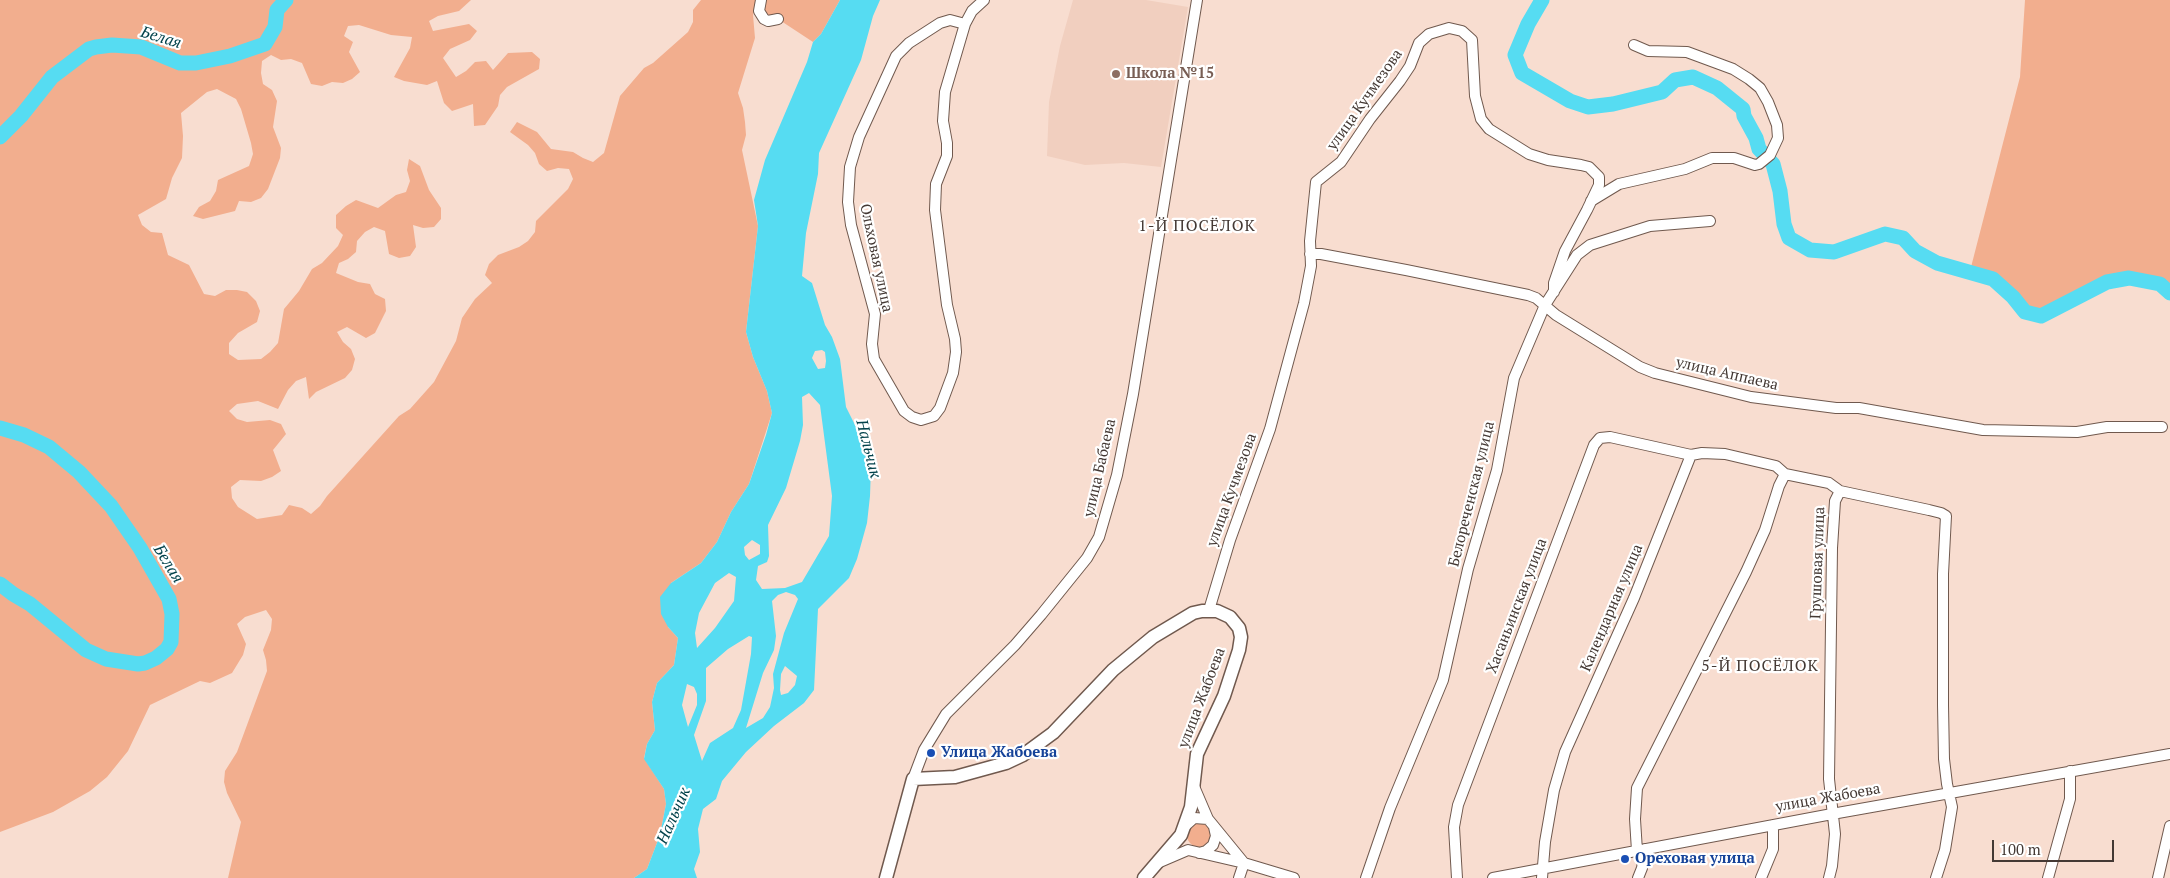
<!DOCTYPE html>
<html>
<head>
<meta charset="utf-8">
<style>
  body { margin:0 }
  #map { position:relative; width:2170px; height:878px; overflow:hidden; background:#f8ddd0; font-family:"PT Serif",serif }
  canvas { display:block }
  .scale { position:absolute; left:1992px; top:840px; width:122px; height:22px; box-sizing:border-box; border:2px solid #443934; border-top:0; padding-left:6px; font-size:15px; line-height:18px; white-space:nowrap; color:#443934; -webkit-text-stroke:4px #fff; paint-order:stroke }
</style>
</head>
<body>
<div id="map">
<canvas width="2170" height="878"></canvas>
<div class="scale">100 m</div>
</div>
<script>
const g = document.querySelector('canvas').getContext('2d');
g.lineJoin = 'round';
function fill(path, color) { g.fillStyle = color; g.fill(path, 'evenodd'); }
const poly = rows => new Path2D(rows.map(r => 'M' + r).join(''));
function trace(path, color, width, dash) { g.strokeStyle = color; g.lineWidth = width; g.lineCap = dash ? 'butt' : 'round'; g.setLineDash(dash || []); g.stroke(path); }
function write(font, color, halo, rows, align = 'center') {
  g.font = font + ' "PT Serif",serif'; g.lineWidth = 4.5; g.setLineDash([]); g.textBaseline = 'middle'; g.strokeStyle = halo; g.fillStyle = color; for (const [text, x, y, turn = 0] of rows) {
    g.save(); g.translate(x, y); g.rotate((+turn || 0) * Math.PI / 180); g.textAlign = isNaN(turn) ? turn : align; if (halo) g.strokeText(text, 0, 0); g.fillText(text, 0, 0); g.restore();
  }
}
fill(poly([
  [1073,0,1146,0,1188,7,1161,167,1124,163,1085,165,1047,156,1049,102,1060,46]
]), '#f1cfbf');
fill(poly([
  [0,0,471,0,459,11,438,16,429,21,433,31,469,24,477,31,470,40,450,49,443,58,456,77,466,71,475,62,486,61,493,70,508,53,532,52,540,59,539,69,507,87,500,95,498,106,485,125,474,126,473,104,452,111,444,103,437,81,427,85,404,81,394,77,410,48,412,37,391,35,359,25,348,26,344,36,353,42,349,52,360,72,352,79,343,83,332,82,322,86,311,84,302,63,291,59,281,60,271,55,262,61,261,73,263,84,272,90,277,101,273,127,281,148,280,158,268,189,261,198,251,202,239,201,235,211,203,219,193,216,199,207,210,201,216,191,218,180,249,166,253,154,251,143,241,109,236,99,217,89,207,92,181,113,183,136,182,158,172,178,166,199,138,215,142,225,151,232,162,233,168,255,189,265,204,294,215,296,226,290,237,290,247,292,256,301,260,311,257,322,238,333,229,343,229,354,238,360,261,359,270,352,278,343,284,309,299,291,312,269,322,263,338,246,343,235,336,228,336,215,346,206,356,200,378,208,396,195,406,192,410,181,407,170,409,159,420,166,429,190,441,208,441,219,434,227,423,228,413,225,416,247,410,256,399,258,389,254,385,231,374,227,365,232,357,241,356,252,348,259,339,263,336,273,358,282,370,284,375,294,385,299,386,311,375,333,366,338,347,327,337,332,343,342,351,349,355,359,352,370,345,378,316,392,309,399,306,377,296,381,288,390,278,409,258,401,237,404,229,411,237,419,247,422,270,420,281,424,286,434,273,450,281,471,272,477,261,481,240,480,231,487,232,498,238,507,257,519,282,515,289,505,302,508,311,514,320,506,327,496,399,416,410,409,434,382,456,341,462,318,475,299,492,283,485,275,489,264,498,255,519,247,528,241,535,232,536,221,568,189,573,179,569,169,558,168,547,171,539,164,535,153,528,145,510,132,517,122,537,132,551,149,573,152,583,158,593,162,604,153,620,96,644,68,653,63,688,32,693,22,693,10,701,0,757,0,753,15,755,38,738,93,743,108,745,122,746,135,742,150,758,226,746,332,753,357,767,391,772,413,749,484,731,512,717,542,701,563,671,583,668,627,678,638,674,665,657,683,652,702,655,730,647,744,644,758,664,789,666,804,660,835,647,869,634,878,228,878,241,822,227,793,224,782,225,771,237,752,267,671,266,660,263,650,271,630,272,619,266,610,245,617,237,624,246,644,243,655,232,673,210,683,200,681,150,705,128,751,107,777,90,791,53,812,0,832],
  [761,0,840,0,821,34,813,42,778,19,768,21,759,8],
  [2025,0,2170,0,2170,293,2160,284,2129,278,2107,282,2041,316,2025,312,2013,297,1992,279,1970,271,2020,77],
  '1187 835a12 12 0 1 1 24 0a12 12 0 1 1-24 0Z'
]), '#f2ae8e');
fill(poly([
  [840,0,880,0,873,16,861,60,819,153,818,174,806,233,802,276,812,283,825,325,832,337,840,359,846,407,857,429,871,466,870,496,867,523,857,559,849,578,818,609,814,690,804,703,774,726,746,752,722,781,716,799,703,809,698,829,700,852,694,869,697,878,634,878,647,869,660,835,666,804,664,789,644,759,647,744,655,730,652,702,657,683,674,665,678,638,668,627,661,614,660,597,671,583,701,563,717,542,731,512,749,484,766,435,772,413,767,391,753,357,746,332,758,226,754,200,765,160,807,62,813,42,821,34],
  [822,350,825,352,826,361,825,368,818,369,812,358,815,351],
  [809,393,820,405,832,496,829,536,802,582,785,588,762,589,756,580,758,566,767,562,769,556,768,525,786,488,800,441,803,425,802,397],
  [752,540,760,545,760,554,749,560,745,555,744,547],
  [729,573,736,577,734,601,715,628,697,648,695,633,699,613,715,583],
  [786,592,795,595,798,599,784,633,773,674,774,688,770,707,763,718,746,728,763,673,774,650,776,636,772,601,778,595],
  [749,636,752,637,751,654,741,710,733,728,710,743,702,761,694,735,706,701,706,668,728,649],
  [785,666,797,676,795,685,788,693,781,695,780,690,781,674],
  [687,684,694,687,697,694,697,705,688,727,682,705]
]), '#56dcf2');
trace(poly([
  [1542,0,1528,24,1515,55,1522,73,1570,101,1588,107,1613,104,1662,92,1675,80,1693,77,1717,88,1743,109,1744,116,1756,138,1759,149,1773,164,1780,191,1784,224,1789,238,1810,250,1834,252,1885,234,1903,238,1915,251,1937,263,1993,279,2013,297,2025,312,2041,316,2107,282,2129,278,2160,284,2170,293],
  [0,137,21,116,52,77,89,49,96,47,112,45,141,47,180,63,196,63,230,56,265,44,275,27,277,10,286,0],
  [0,428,24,435,49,447,79,472,111,506,140,548,169,599,172,614,171,642,167,649,156,658,145,663,138,664,106,659,86,650,30,604,13,594,0,584]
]), '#56dcf2', 15);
const minor = poly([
  [761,0,759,11,764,19,768,21,778,19],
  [965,24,950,20,940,23,909,43,896,56,859,137,850,167,848,202,851,225,875,314,872,344,874,359,904,411,912,417,921,420,934,416,940,408,953,373,956,352,955,339,947,305,935,210,936,184,947,156,947,143,943,121,945,92,965,24,972,11,984,0],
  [1591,201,1619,184,1685,169,1712,158,1734,158,1755,165,1759,164,1770,155,1778,138,1777,125,1768,102,1760,88,1749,79,1733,69,1687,52,1648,51,1634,45],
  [1310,254,1321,254,1406,270,1528,295,1536,298,1556,315,1640,367,1655,373,1751,397,1836,408,1859,408,1983,430,2077,432,2107,427,2162,427],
  [1840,491,1929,510,1941,513,1946,516,1943,574,1943,705,1944,759,1947,784,1952,807,1945,850,1936,878],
  [1209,610,1230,540,1270,429,1304,303,1311,266,1310,241,1316,182,1341,162,1370,119,1400,81,1410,66,1419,43,1429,34,1449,28,1462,31,1472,40,1475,96,1481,119,1489,129,1529,154,1548,160,1581,165,1589,167,1599,177,1599,185,1587,210,1565,251,1554,283,1554,292],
  [913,779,924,750,946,714,1015,645,1041,615,1087,558,1099,537,1117,475,1133,394,1197,0],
  [1193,784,1208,819,1244,863,1294,878],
  [1184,827,1194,818,1208,819],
  [1637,851,1635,819,1637,788,1746,572,1765,530,1779,486,1785,474,1829,483,1840,491],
  [1199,853,1206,851,1213,845,1216,836,1214,827],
  [1160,862,1188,850,1244,863],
  [1239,878,1244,863],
  [1366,878,1390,808,1443,680,1468,569,1497,470,1514,378,1545,305,1577,255,1590,245,1650,226,1710,221],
  [1457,878,1454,827,1458,805,1594,445,1600,438,1610,437,1691,455],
  [1493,878,1832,814,2170,754],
  [1542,878,1545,842,1554,790,1565,752,1634,598,1691,455,1702,453,1725,454,1776,466,1785,474],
  [1638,878,1642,868,1645,849],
  [1761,878,1773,849,1773,825],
  [1829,878,1832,866,1835,834,1829,779,1832,548,1835,501,1840,491],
  [2048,878,2070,799,2070,771],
  [2158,878,2170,826]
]);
const tertiary = poly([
  [886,878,913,779,955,777,1006,763,1023,755,1053,733,1113,670,1153,637,1193,613,1202,611,1217,611,1230,617,1239,628,1241,637,1239,650,1224,696,1197,754,1191,807,1181,835,1144,878]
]);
trace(minor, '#70594e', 12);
trace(tertiary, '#70594e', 15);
trace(minor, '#fff', 10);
trace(tertiary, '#fff', 12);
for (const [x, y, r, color] of [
  [1116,74,5,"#8d6e63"],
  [931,753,5,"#1a4fb4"],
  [1625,859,5,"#1a4fb4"]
]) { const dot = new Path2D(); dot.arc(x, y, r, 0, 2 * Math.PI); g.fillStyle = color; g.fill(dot); trace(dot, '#fff', 2); }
write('bold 15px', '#785e54', '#fff', [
  ["Школа №15",1126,74]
], 'left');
write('15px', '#443934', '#fff', [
  ["улица Кучмезова",1365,100,-55],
  ["Ольховая улица",876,258,78],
  ["улица Аппаева",1727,374,13],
  ["улица Бабаева",1100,468,-77],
  ["улица Кучмезова",1232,490,-70],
  ["Белореченская улица",1472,494,-76],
  ["Грушовая улица",1818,563,-88],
  ["Хасаньинская улица",1517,606,-69],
  ["Календарная улица",1612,608,-67],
  ["улица Жабоева",1202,698,-69],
  ["улица Жабоева",1828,798,-10]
]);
write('bold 15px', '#164399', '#fff', [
  ["Улица Жабоева",941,753],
  ["Ореховая улица",1635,859]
], 'left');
write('italic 16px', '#02424b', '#fff', [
  ["Белая",161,38,17],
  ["Нальчик",868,449,76],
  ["Белая",168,564,58],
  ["Нальчик",674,816,-66]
]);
g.letterSpacing = '1px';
write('16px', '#443934', '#fff', [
  ["1-Й ПОСЁЛОК",1197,226],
  ["5-Й ПОСЁЛОК",1760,666]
]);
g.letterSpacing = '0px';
</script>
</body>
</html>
